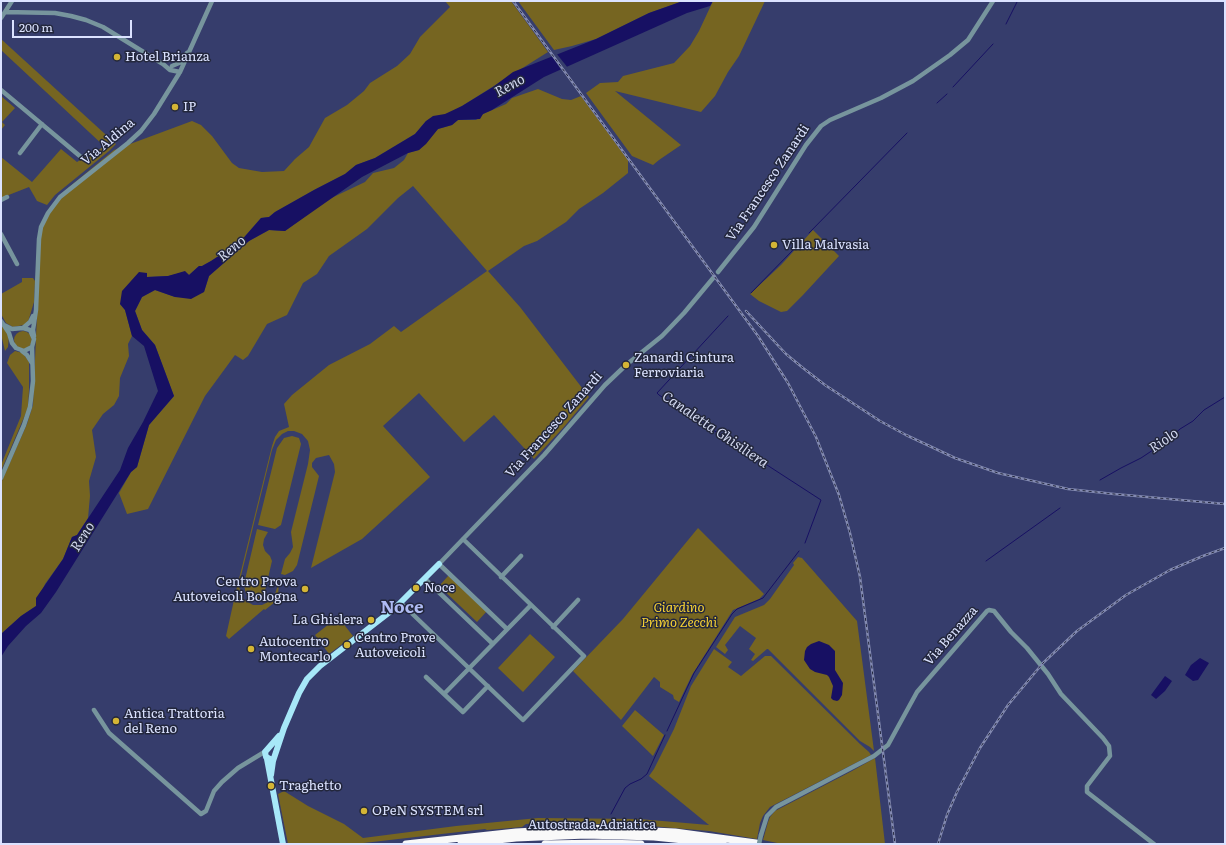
<!DOCTYPE html>
<html>
<head>
<meta charset="utf-8">
<style>
  body { margin:0 }
  #map { position:relative; width:1226px; height:845px; overflow:hidden; background:#363d6c; font-family:Literata,serif }
  canvas { display:block }
  .frame { position:absolute; inset:0; border:2px solid #dbe2ff; pointer-events:none }
  .scale { position:absolute; left:12px; top:20px; width:120px; height:18px; box-sizing:border-box; border:2px solid #dbe2ff; border-top:0; padding-left:5px; font-size:12px; line-height:14px; white-space:nowrap; color:#dbe2ff; -webkit-text-stroke:3px #23273c; paint-order:stroke }
</style>
</head>
<body>
<div id="map">
<canvas width="1226" height="845"></canvas>
<div class="frame"></div>
<div class="scale">200 m</div>
</div>
<script>
const g = document.querySelector('canvas').getContext('2d');
g.lineJoin = 'round';
function fill(path, color) { g.fillStyle = color; g.fill(path, 'evenodd'); }
const poly = rows => new Path2D(rows.map(r => 'M' + r).join(''));
function trace(path, color, width, dash) { g.strokeStyle = color; g.lineWidth = width; g.lineCap = dash ? 'butt' : 'round'; g.setLineDash(dash || []); g.stroke(path); }
function write(font, color, halo, rows, align = 'center') {
  g.font = font + ' Literata,serif'; g.lineWidth = 3; g.setLineDash([]); g.textBaseline = 'middle'; g.strokeStyle = halo; g.fillStyle = color; for (const [text, x, y, turn = 0] of rows) {
    g.save(); g.translate(x, y); g.rotate((+turn || 0) * Math.PI / 180); g.textAlign = isNaN(turn) ? turn : align; if (halo) g.strokeText(text, 0, 0); g.fillText(text, 0, 0); g.restore();
  }
}
fill(poly([
  [445,1,511,1,548,52,462,106,452,112,426,121,415,134,375,158,356,165,345,174,314,190,275,212,269,217,261,218,240,242,211,261,202,266,199,266,189,275,185,272,168,276,147,277,120,304,125,310,132,336,128,344,129,356,120,378,119,396,114,405,103,414,92,430,96,457,89,481,90,496,88,518,77,535,72,537,63,559,45,584,36,606,21,616,1,634,1,483,27,424,33,405,41,224,68,188,114,150,192,121,201,125,212,136,232,163,239,168,262,172,284,171,295,159,309,147,325,118,347,105,364,91,370,83,397,66,410,54,420,37,450,7],
  [518,1,683,1,649,13,596,39,572,46,554,50],
  [713,1,765,1,739,56,728,72,715,96,701,112,615,91,681,145,659,160,653,165,632,156,586,93,600,83,618,82,623,76,674,63,690,46,699,31],
  [1,39,116,144,109,151,55,195,47,205,37,201,29,187,1,198,1,157,32,182,61,149,77,162,86,156,88,158,104,146,1,50],
  [538,89,562,99,571,100,581,96,628,160,628,173,603,193,579,209,566,222,537,241,524,246,488,271,520,307,589,397,563,428,534,459,494,415,464,442,419,393,383,426,430,477,362,539,311,568,335,472,334,464,329,455,316,458,312,463,312,467,319,476,297,565,293,571,285,575,281,574,285,559,290,553,293,547,291,532,308,464,310,450,308,441,302,434,294,431,288,431,282,434,276,440,272,450,239,584,240,591,242,597,246,601,253,605,262,605,270,601,275,594,279,582,278,596,275,602,265,610,264,609,229,639,226,636,236,591,272,446,275,437,279,431,289,427,284,404,292,395,329,365,370,344,394,326,401,332,487,271,413,186,398,198,367,229,329,256,317,274,303,283,287,315,267,324,248,356,243,360,235,355,205,396,148,509,127,514,119,493,131,472,137,467,149,425,174,396,155,345,142,330,135,311,142,297,155,290,175,297,204,292,209,276,249,241,269,230,285,231,325,201,365,182,373,173,394,168,404,160,408,153,419,150,438,129,452,125,458,120,476,120,483,114,506,104,512,98],
  [1,96,15,108,2,122,5,125,1,130],
  [813,230,839,256,803,295,787,311,781,312,759,301,750,294,781,265],
  [22,278,33,278,35,281,34,302,28,322,24,325,13,327,6,323,1,314,1,294,22,282],
  [1,323,9,335,8,347,5,351,1,334],
  '14 340a9 9 0 1 1 18 0a9 9 0 1 1-18 0Z',
  [15,351,23,353,29,362,29,390,28,408,1,471,1,465,21,416,23,387,7,363,10,355],
  [292,436,299,438,301,444,281,525,275,529,258,525,277,448,284,438],
  [698,528,764,594,759,599,733,610,692,675,679,702,674,699,673,695,660,687,660,682,654,677,621,720,573,671,623,619],
  [257,529,268,532,264,539,263,545,265,551,270,556,272,561,264,595,261,599,256,601,250,598,247,596,245,590,244,584],
  [798,557,802,558,857,621,874,751,870,747,860,741,768,649,767,649,753,661,751,660,755,654,749,649,756,638,740,626,725,645,728,650,725,654,716,647,735,617,764,605,770,599,794,565,793,563],
  [449,575,487,611,477,622,439,586],
  [338,617,353,636,329,654,315,635],
  [530,634,555,657,523,692,498,668],
  [714,649,732,662,728,667,741,676,765,656,771,656,860,744,869,752,871,755,770,807,763,816,760,823,757,839,709,831,650,826,612,824,549,825,546,824,536,823,526,824,522,827,487,830,485,829,355,844,288,844,278,794,284,791,308,806,344,824,363,838,456,826,538,818,639,819,709,825,649,776,654,769,674,729,691,686],
  [635,710,664,735,653,756,622,726],
  [875,758,885,844,782,844,763,840,768,822,770,817,775,811,852,771]
]), '#766521');
fill(poly([
  [683,1,713,1,710,6,687,13,544,77,492,110,483,114,480,119,458,120,452,125,438,129,426,144,419,150,408,153,362,177,285,231,269,230,249,241,209,276,204,292,191,299,175,297,155,290,142,297,135,311,142,330,155,345,174,396,149,425,137,467,131,472,56,592,41,613,26,626,8,646,1,657,1,634,21,616,36,606,36,598,63,559,72,537,77,535,120,470,128,448,143,422,158,391,144,346,132,336,125,310,120,304,122,291,139,272,147,273,147,277,168,276,185,271,189,275,199,266,202,266,211,261,240,242,261,218,269,217,275,212,314,190,345,174,356,165,375,158,415,134,426,121,433,116,445,114,462,106,493,87,513,72,596,39,649,13],
  [819,641,829,645,835,651,835,670,843,683,842,695,839,700,837,701,833,700,831,698,833,686,829,677,827,675,815,672,810,669,804,660,805,651,807,647,811,644],
  [1200,658,1209,663,1198,680,1193,681,1185,675,1191,665],
  [1165,676,1172,681,1165,691,1156,699,1151,695]
]), '#171063');
fill(poly([
  [556,53,568,68,562,71,551,55]
]), '#363d6c');
trace(poly([
  [1006,24,1017,2],
  [953,87,993,44],
  [937,103,947,94],
  [809,233,907,133],
  [751,293,794,249],
  [728,316,657,393,659,395,821,500,805,543],
  [1100,480,1121,468,1141,458,1165,442,1180,429,1193,421,1204,410,1225,397],
  [986,561,1060,508],
  [667,731,694,673,732,614,737,609,763,598,799,551],
  [611,814,625,788,630,784,641,779,647,774,665,735]
]), '#171063', 1);
trace(poly([
  [5,12,55,13,71,16,86,20,103,27,163,64,170,70,180,72],
  [1,18,12,1],
  [172,66,179,63,187,53],
  [1,90,81,157],
  [20,153,42,124],
  [1,200,7,197],
  [1,234,17,264],
  [718,272,754,227,806,145,821,126,830,120,881,98,913,81,950,55,968,40,993,1],
  [1,321,9,333,12,343,16,348,24,351,32,347,34,339,30,330,23,328,12,329,4,325],
  [23,328,30,322,33,316],
  [34,336,33,330,36,310,39,239,41,227,48,213,60,197,128,143,141,131,154,114,180,72,212,1],
  [22,351,27,355,32,363],
  [1,478,24,425,30,407,33,381,32,347],
  [501,577,521,556],
  [425,579,493,644],
  [401,603,523,720,584,656,463,539],
  [553,627,578,600],
  [507,629,439,564,544,455,605,385,626,365,662,336,684,313,714,277],
  [426,677,463,712,488,686],
  [444,694,531,605],
  [94,710,109,733,201,814,206,811,214,791,222,782,238,768,266,751],
  [761,835,767,816,776,807,874,756,888,745,917,692,987,611,989,610,994,611,1011,632,1027,648,1048,674,1061,694,1103,738,1109,746,1110,756,1087,786,1087,792,1154,844]
]), '#77959d', 4.5);
trace(poly([
  [267,759,283,844],
  [270,759,266,757,265,752,279,736],
  [271,775,273,761,284,728,299,693,307,679,320,666,395,608,439,564]
]), '#a7e8f8', 6);
trace(poly([
  [406,844,516,832,588,828,675,832,756,843],
  [461,844,516,838,586,835,654,837,723,844],
  [545,844,602,843,641,844]
]), '#f9f9f9', 7);
const rail = poly([
  [513,1,758,336,788,383,816,437,839,495,850,533,860,577,895,844],
  [746,311,786,354,803,368,825,385,880,421,906,435,955,458,998,473,1068,489,1114,494,1225,504],
  [938,844,947,815,957,792,980,748,1008,705,1043,663,1077,631,1126,595,1170,570,1203,556,1225,548]
]);
trace(rail, '#838ab1', 2.5);
trace(rail, '#23273c', 1, [3]);
trace(poly([
  [759,844,761,835]
]), '#77959d', 4.5);
for (const [x, y, r, color] of [
  [117,57,4,"#d4b535"],
  [175,107,4,"#d4b535"],
  [774,245,4,"#d4b535"],
  [626,365,4,"#d4b535"],
  [416,588,4,"#d4b535"],
  [305,589,4,"#d4b535"],
  [371,620,4,"#d4b535"],
  [347,645,4,"#d4b535"],
  [251,649,4,"#d4b535"],
  [116,721,4,"#d4b535"],
  [271,786,4,"#d4b535"],
  [364,811,4,"#d4b535"]
]) { const dot = new Path2D(); dot.arc(x, y, r, 0, 2 * Math.PI); g.fillStyle = color; g.fill(dot); trace(dot, '#23273c', 1.5); }
write('13px', '#dbe2ff', '#23273c', [
  ["Hotel Brianza",125,57],
  ["IP",183,107],
  ["Villa Malvasia",782,245],
  ["Zanardi Cintura",634,358],
  ["Ferroviaria",634,373],
  ["Centro Prova",297,582,"right"],
  ["Autoveicoli Bologna",297,597,"right"],
  ["Noce",424,588],
  ["La Ghislera",363,620,"right"],
  ["Centro Prove",355,638],
  ["Autoveicoli",355,653],
  ["Autocentro",259,642],
  ["Montecarlo",259,657],
  ["Antica Trattoria",124,714],
  ["del Reno",124,729],
  ["Traghetto",279,786],
  ["OPeN SYSTEM srl",372,811]
], 'left');
write('13px', '#dbe2ff', '#23273c', [
  ["Via Aldina",108,142,-40],
  ["Via Francesco Zanardi",768,183,-56],
  ["Via Francesco Zanardi",554,425,-48],
  ["Via Benazza",951,636,-49],
  ["Autostrada Adriatica",592,825]
]);
write('italic 13px', '#f7d233', '#23273c', [
  ["Giardino",679,608],
  ["Primo Zecchi",679,623]
]);
write('italic 14px', '#d3d9f1', '#23273c', [
  ["Reno",510,86,-29],
  ["Reno",232,249,-40],
  ["Canaletta Ghisiliera",715,430,34],
  ["Riolo",1164,441,-35],
  ["Reno",83,537,-58]
]);
write('bold 17px', '#afbbf3', '#23273c', [
  ["Noce",402,608]
]);
</script>
</body>
</html>
